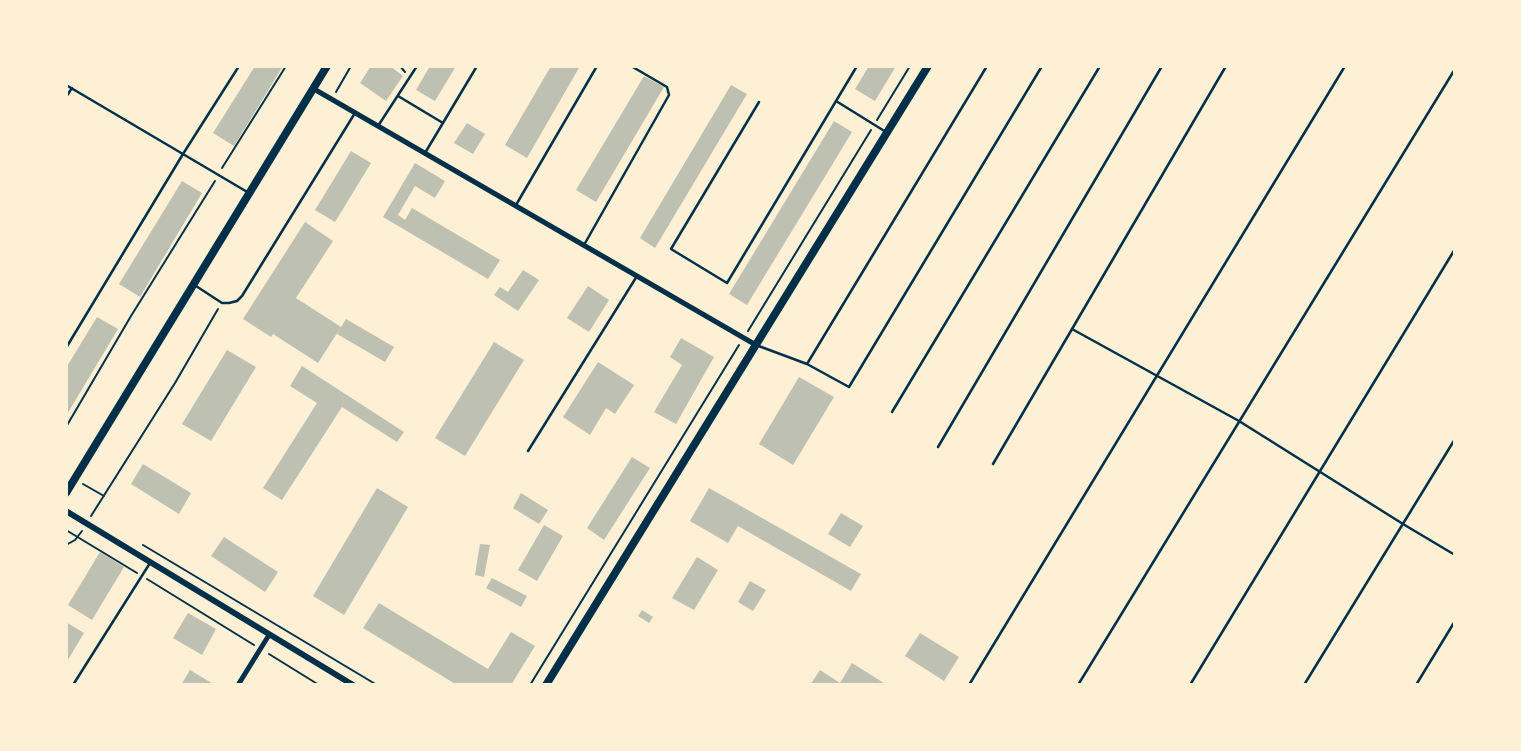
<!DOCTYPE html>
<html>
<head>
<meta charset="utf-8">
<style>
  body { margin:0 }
  #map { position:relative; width:1521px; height:751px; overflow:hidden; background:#fdf0d5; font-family:"Fira Sans",sans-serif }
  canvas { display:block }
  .frame { position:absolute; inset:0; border:68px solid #fdf0d5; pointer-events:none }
</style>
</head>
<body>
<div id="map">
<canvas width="1521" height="751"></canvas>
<div class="frame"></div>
</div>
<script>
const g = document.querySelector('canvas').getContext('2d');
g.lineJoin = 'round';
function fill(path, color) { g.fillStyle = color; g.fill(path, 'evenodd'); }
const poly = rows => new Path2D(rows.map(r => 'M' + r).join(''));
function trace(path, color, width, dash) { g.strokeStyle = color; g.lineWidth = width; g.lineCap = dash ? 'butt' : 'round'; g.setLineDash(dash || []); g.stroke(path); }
fill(poly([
  [255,66,283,66,234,146,213,133],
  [371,66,390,66,403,76,386,101,360,83],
  [430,66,456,66,435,101,416,90],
  [551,66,580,66,527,158,505,145],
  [869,66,896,66,875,101,855,89],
  [644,76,664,87,596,202,576,190],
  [731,85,747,94,655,248,640,238],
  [834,121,852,132,747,305,729,294],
  [467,123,485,134,473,154,454,143],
  [351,151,371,163,335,222,315,210],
  [415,163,445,181,435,198,415,186,398,215,405,220,412,208,500,260,488,279,383,217],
  [182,181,202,193,140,297,119,284],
  [305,222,333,241,296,298,341,327,318,363,273,334,271,337,243,319],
  [523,270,539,280,518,311,494,295,500,287,508,292],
  [588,286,609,300,589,332,567,318],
  [97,317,118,329,66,416,66,368],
  [346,319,394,347,385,362,337,334],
  [681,338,714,357,676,424,654,412,682,365,670,357],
  [494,342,524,360,465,456,435,438],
  [227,350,256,367,211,441,182,424],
  [598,362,634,385,615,414,606,408,590,435,563,417],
  [302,366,404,432,397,442,342,407,282,500,263,488,317,403,290,386],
  [799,377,834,397,793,465,759,444],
  [632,457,650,468,604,540,587,528],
  [143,464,191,493,179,514,131,484],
  [377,488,408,507,344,615,313,596],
  [709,488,861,574,851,591,738,526,728,543,690,521],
  [521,493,548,510,539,524,513,508],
  [841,513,863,526,850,547,828,534],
  [544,525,563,536,537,581,518,570],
  [224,537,278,572,265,592,211,556],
  [480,544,490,545,484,577,475,575],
  [100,552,124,567,92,620,68,605],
  [697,557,718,570,694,610,672,598],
  [492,578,527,596,521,607,486,588],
  [750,581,766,590,753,611,738,602],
  [379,603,488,669,511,632,535,646,511,685,457,685,363,628],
  [642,610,653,617,649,623,638,616],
  [188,613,216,629,202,655,173,638],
  [66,622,84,633,66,663],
  [920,633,959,657,944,681,905,656],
  [852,663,887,685,810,685,820,670,840,683],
  [190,670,215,685,181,685]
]), '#bec0b2');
trace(poly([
  [400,66,405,72],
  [336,92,351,66],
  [877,120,910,66],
  [222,168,286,66],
  [748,331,871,130],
  [66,427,131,316,215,181],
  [83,484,104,496],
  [91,516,175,383,218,309],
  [66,530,137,573],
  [66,545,75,540,82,531],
  [143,545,377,685],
  [147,579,254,645],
  [269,654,319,685],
  [530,685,739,345]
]), '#003049', 2);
trace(poly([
  [66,85,249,193],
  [398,96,443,123],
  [66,97,72,88],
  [836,101,886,132],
  [759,102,671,249,727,283,857,66],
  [378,126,417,66],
  [425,153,477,66],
  [516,205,597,66],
  [584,245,669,95,667,87,631,66],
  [196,286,222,303,229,303,237,301,242,296,355,113],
  [1072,329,1239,421,1403,524,1455,555],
  [756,345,807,364,849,387,1042,66],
  [66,348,183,154,239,66],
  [807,364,987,66],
  [892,412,1100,66],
  [938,447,1162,66],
  [528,451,637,276],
  [993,464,1226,66],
  [73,685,150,563],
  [969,685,1345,66],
  [1078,685,1455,69],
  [1190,685,1455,249],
  [1304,685,1455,439],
  [1416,685,1455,621]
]), '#003049', 2.5);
trace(poly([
  [314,89,756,345],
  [238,685,269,635]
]), '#003049', 5);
trace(poly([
  [66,511,353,685]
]), '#003049', 6);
trace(poly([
  [66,493,327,66],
  [546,685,928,66]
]), '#003049', 8);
</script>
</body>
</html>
